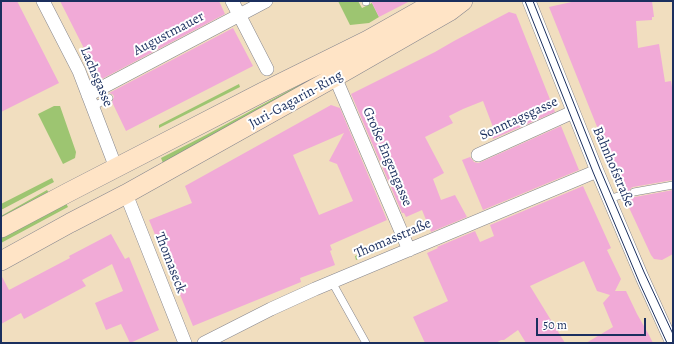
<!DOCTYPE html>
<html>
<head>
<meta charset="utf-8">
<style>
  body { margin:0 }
  #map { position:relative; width:674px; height:344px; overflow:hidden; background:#f1debf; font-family:Alegreya,serif }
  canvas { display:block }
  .frame { position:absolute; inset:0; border:2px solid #1b2f5e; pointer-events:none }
  .scale { position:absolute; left:536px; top:318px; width:110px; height:18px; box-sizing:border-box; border:2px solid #1b2f5e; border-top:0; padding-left:5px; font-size:12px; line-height:14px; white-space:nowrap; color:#1b2f5e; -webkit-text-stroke:3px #fff; paint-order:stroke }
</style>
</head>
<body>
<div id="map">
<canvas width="674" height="344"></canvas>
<div class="frame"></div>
<div class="scale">50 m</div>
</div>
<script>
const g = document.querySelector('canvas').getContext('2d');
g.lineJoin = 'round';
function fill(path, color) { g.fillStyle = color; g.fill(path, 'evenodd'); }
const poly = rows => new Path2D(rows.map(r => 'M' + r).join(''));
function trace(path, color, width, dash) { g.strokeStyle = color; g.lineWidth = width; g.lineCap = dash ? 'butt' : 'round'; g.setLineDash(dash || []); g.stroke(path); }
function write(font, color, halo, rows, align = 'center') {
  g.font = font + ' Alegreya,serif'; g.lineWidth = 4; g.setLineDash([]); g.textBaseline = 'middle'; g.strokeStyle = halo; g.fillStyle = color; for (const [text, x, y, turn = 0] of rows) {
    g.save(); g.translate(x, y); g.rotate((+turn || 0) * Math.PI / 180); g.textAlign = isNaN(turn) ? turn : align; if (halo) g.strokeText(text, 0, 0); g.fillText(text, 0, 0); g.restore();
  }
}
fill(poly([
  [338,1,358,1,362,8,372,3,379,17,369,23,350,25],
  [392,35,163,163,161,158,206,135],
  [239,84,240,87,159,128,159,125],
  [54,106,60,106,76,152,75,158,63,164,38,114],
  [52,178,54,182,1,210,1,204],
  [47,190,49,193,1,219,1,216],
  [65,201,68,207,1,243,1,235],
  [389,243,390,246,356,260,355,256]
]), '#9dc571');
fill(poly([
  [1,1,17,1,59,83,1,112],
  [60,1,219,1,225,14,100,80],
  [371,1,410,1,379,17],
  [576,1,652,1,654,17,652,17,652,20,636,21,638,48,659,44,665,82,671,81,673,93,673,180,633,187,631,188,629,192,630,195,635,197,673,190,673,254,662,260,654,259,651,255,625,199,629,195,629,192,625,189,622,189,549,7],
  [509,12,516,14,555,112,493,139,489,129,493,127,483,101,463,109,449,116,453,123,425,137,444,173,433,179,441,200,455,195,467,217,431,232,422,210,406,217,404,213,402,213,351,94,435,52,454,41],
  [233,28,253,66,126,131,112,102,113,100,114,96,112,94,109,93],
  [331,105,340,108,387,220,330,245,332,250,330,251,335,265,300,278,301,282,193,326,149,220,192,203,185,186],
  [344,133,329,161,337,164,353,201,319,215,293,155],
  [561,126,579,170,483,210,462,160,470,157,474,162,478,163,481,162],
  [583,186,611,248,607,250,621,279,615,291,626,291,637,314,649,335,653,343,586,343,613,327,603,303,610,295,597,291,584,261,530,286,565,343,526,343,518,330,504,340,501,340,496,343,425,343,413,317,448,301,427,253,438,248,437,247,475,231,480,242,494,236,490,225],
  [111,234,125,259,129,257,159,330,130,343,121,324,106,330,95,303,123,291,112,264,82,280,86,286,24,319,21,313,1,324,1,275,9,290,70,258,69,256]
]), '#f1aad7');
const lane = poly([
  [366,1,366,2],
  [92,107,109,98],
  [634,192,673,185],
  [609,199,624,194],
  [332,282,366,343]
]);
const street = poly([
  [43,1,79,71,116,168],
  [232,1,267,69],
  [529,1,597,171,642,277,672,343],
  [335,77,409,250],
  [88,95,266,1],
  [478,155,573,112],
  [126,194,185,343],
  [204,343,271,309,315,289,597,171]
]);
const secondary = poly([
  [1,228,69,192,263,92,368,40,437,1],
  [1,261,70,223,126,194,335,77,450,11,463,1]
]);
trace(lane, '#86868e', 8);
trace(street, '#86868e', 14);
trace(secondary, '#86868e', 20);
trace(lane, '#fff', 7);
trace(street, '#fff', 13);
trace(secondary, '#ffe4c6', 19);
trace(poly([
  [525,1,593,172,640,284,667,343],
  [533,1,600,169,644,272,673,334]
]), '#1b2f5e', 1);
write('14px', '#1b2f5e', '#fff', [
  ["Augustmauer",169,34,-28],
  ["Lachsgasse",96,77,67],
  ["Juri-Gagarin-Ring",296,100,-29],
  ["Sonntagsgasse",519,119,-25],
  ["Große Engengasse",387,157,67],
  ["Bahnhofstraße",613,167,67],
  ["Thomasstraße",393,239,-23],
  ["Thomaseck",170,263,69]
]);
</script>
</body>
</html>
